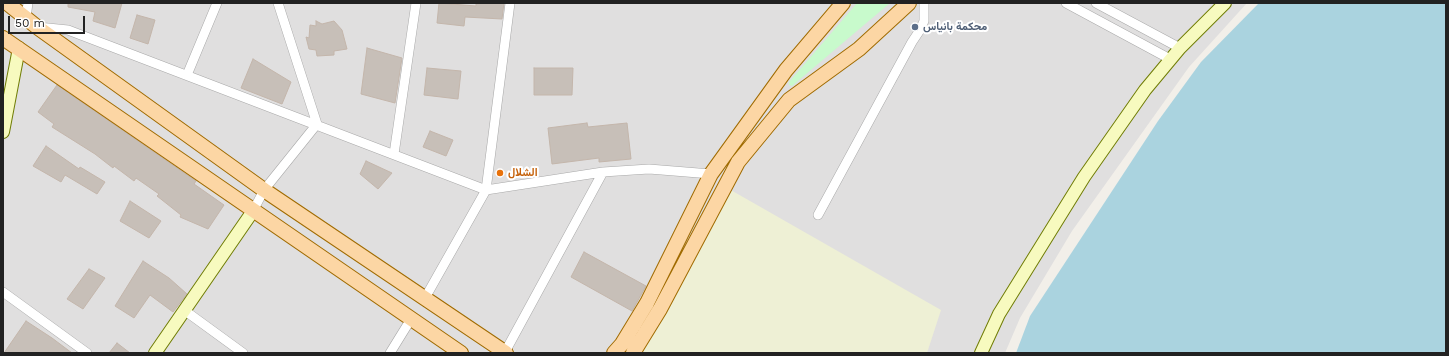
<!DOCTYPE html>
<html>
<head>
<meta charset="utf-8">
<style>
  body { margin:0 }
  #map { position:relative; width:1449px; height:356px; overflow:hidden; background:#f2efe9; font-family:"Work Sans",sans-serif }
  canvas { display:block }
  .frame { position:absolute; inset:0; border:4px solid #222; pointer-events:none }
  .scale { position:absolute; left:8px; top:16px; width:77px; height:18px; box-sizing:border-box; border:2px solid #222; border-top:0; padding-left:5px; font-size:12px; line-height:14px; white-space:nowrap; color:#222; -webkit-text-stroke:3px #fff; paint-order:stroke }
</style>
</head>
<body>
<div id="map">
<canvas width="1449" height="356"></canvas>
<div class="frame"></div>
<div class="scale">50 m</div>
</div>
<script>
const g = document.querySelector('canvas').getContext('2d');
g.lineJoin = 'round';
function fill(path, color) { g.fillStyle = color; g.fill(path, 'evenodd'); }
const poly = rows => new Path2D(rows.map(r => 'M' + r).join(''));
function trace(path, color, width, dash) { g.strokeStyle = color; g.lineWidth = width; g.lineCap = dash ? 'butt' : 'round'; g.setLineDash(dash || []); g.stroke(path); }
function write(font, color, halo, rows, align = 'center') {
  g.font = font + ' "Work Sans",Vazirmatn,sans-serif'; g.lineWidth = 4; g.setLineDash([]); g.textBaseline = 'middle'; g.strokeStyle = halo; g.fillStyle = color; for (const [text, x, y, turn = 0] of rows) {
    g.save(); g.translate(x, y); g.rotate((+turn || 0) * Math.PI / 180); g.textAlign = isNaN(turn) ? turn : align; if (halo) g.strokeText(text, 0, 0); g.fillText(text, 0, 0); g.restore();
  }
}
fill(poly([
  [3,3,1247,3,1189,67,1072,231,1020,318,1005,353,3,353]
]), '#e0dfdf');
fill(poly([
  [729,189,941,310,927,353,637,353]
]), '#eef0d5');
fill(poly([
  [857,3,890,3,792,86,789,85,789,82]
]), '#c8facc');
fill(poly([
  [1259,3,1446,3,1446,353,1016,353,1030,316,1158,121,1201,62]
]), '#aad3df');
const building = poly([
  [68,3,122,3,115,28,93,21,95,12,68,7,68,3],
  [439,3,476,6,476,3,504,3,502,19,465,17,464,26,437,23,439,3],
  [137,15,155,20,148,44,130,38,137,15],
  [316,21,322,24,334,21,342,30,347,49,334,51,334,55,317,56,316,50,309,49,306,37,309,38,310,25,316,26,316,21],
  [367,48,402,58,395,103,361,94,367,48],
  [253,59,291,82,282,104,241,88,253,59],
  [427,68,461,71,458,99,424,95,427,68],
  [534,68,573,68,572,95,534,95,534,68],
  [57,85,196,181,194,184,224,205,208,229,180,217,181,215,157,196,159,194,136,178,134,181,114,166,113,168,95,154,52,127,54,124,38,112,57,85],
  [587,123,588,127,627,123,631,159,599,162,599,158,552,164,548,128,587,123],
  [430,131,453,140,446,156,423,147,430,131],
  [46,146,79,169,80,167,105,182,97,194,65,175,61,182,33,166,46,146],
  [366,161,392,173,378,189,360,174,366,161],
  [130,201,161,221,149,238,120,221,130,201],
  [584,252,646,286,632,311,571,277,584,252],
  [143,261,169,278,187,294,173,312,150,295,134,318,115,306,143,261],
  [89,269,105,278,83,309,67,299,89,269],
  [26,321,52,338,72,353,4,353,26,321],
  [117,343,130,353,109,353,117,343]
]);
fill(building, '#c7bfb8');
trace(building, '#c4b6ab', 1);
const street = poly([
  [1066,3,1170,59],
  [1096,3,1180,48],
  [26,18,28,3],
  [38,27,68,30,486,190,603,172,649,169,711,174],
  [187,75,217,3],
  [394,154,416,3],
  [253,211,264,190,317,124,278,3],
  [818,215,912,42,920,30,924,21,924,3],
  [3,292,87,353],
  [425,298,486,190,510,3],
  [184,310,243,353],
  [505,352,603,172],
  [390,353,411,319]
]);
const secondary = poly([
  [3,132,19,48],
  [155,353,253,211],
  [981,353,999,314,1084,177,1145,90,1180,48,1225,3]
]);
const primary = poly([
  [7,3,37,27,264,190,506,353],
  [3,38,461,353],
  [614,353,622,344,647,303,711,174,786,70,843,3],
  [633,353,660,309,738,162,789,100,859,49,909,3]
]);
trace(street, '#a9a9a9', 10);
trace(secondary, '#707d05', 14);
trace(primary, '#a06b00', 16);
trace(street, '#fff', 9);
trace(secondary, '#f7fabf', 12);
trace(primary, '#fcd6a4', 14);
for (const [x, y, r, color] of [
  [915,27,4,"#5c6f8a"],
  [500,173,4,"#e8710a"]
]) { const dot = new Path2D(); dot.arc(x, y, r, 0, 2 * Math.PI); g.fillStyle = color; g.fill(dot); trace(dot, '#fff', 1.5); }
write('bold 11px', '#4e5e75', '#fff', [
  ["محكمة بانياس",923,27]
], 'left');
write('bold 11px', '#c56008', '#fff', [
  ["الشلال",508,173]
], 'left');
</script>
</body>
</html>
